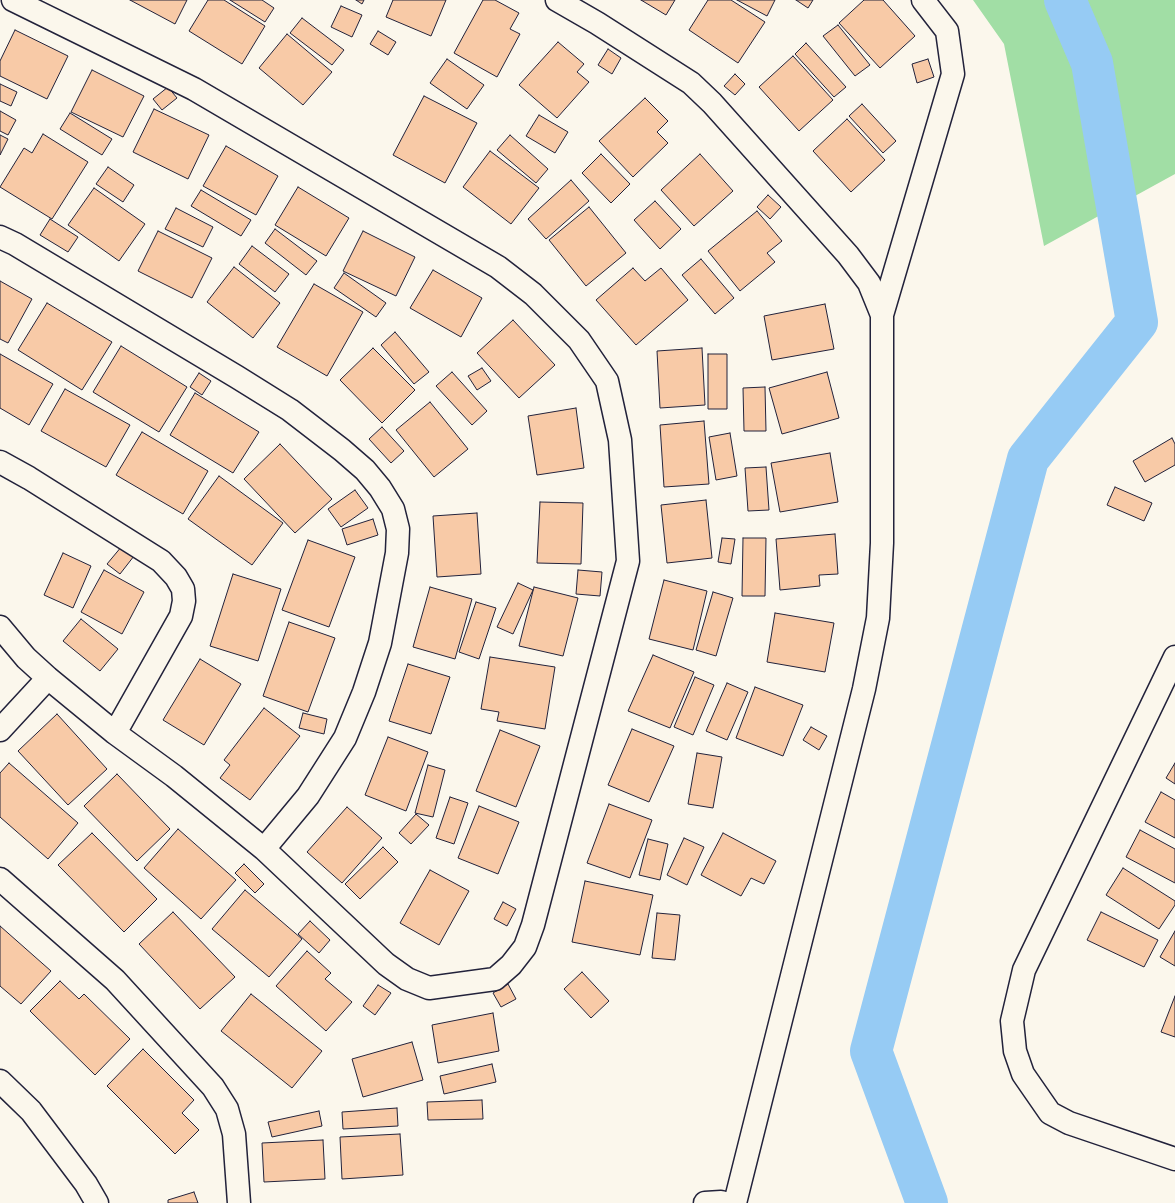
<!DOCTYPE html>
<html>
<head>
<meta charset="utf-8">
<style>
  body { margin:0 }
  canvas { display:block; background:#fbf7ec }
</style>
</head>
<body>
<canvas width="1175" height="1203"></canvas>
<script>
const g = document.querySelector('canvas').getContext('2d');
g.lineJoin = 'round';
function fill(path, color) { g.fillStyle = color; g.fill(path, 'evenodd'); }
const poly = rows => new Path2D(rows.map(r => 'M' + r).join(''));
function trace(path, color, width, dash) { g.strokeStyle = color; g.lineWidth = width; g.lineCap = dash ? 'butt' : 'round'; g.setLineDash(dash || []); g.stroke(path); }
fill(poly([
  [973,0,1175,0,1175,174,1044,246,1004,44]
]), '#a1dea5');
trace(poly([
  [927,1203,871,1051,1028,459,1137,322,1092,63,1065,0]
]), '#96cbf4', 42);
const building = poly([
  [130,0,187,0,175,24,130,0],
  [208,0,224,0,265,26,242,64,189,31,208,0],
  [230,0,262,0,274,8,265,22,230,0],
  [356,0,364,0,362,4,356,0],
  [393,0,446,0,431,36,386,17,393,0],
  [483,0,495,0,519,13,510,29,520,34,497,77,454,53,483,0],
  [641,0,675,0,666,15,641,0],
  [708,0,731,0,765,22,738,63,689,30,708,0],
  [737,0,775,0,767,16,737,0],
  [796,0,813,0,808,8,796,0],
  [864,0,883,0,915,36,880,68,839,23,864,0],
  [341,6,362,15,352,37,331,27,341,6],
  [302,18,344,50,332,65,290,33,302,18],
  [838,25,870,65,855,76,823,36,838,25],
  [15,30,68,56,47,99,0,76,0,61,15,30],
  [378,31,396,42,388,55,370,44,378,31],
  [287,34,332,72,303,105,259,68,287,34],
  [558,42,584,64,577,72,589,82,557,118,519,85,558,42],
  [806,43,846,87,834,97,795,54,806,43],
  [608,49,621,58,612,74,598,65,608,49],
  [793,56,833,100,799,131,759,87,793,56],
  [447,59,484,85,467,109,430,83,447,59],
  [928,59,934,77,917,83,912,64,928,59],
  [92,70,144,96,123,137,71,112,92,70],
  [735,74,745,84,735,95,724,86,735,74],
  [0,84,17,92,11,106,0,101,0,84],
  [168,87,177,98,162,110,153,99,168,87],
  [424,96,477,123,445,183,393,155,424,96],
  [645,98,668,121,657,132,668,143,633,177,599,141,645,98],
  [862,104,896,141,883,153,849,116,862,104],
  [154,109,209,135,188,179,133,152,154,109],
  [0,111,16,120,8,135,0,131,0,111],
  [70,113,112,139,102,155,60,129,70,113],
  [539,115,568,132,555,153,526,136,539,115],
  [847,119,885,160,851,192,813,151,847,119],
  [43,134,88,162,52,219,0,187,24,148,32,153,43,134],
  [0,135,8,139,0,155,0,135],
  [510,135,548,169,536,183,497,150,510,135],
  [226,146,278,176,256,215,203,186,226,146],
  [490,151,539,188,511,224,463,187,490,151],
  [601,154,630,184,611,203,582,173,601,154],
  [700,154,733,191,694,226,661,190,700,154],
  [108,167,134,185,123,202,96,184,108,167],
  [571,180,589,201,546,239,528,219,571,180],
  [298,187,349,218,326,256,275,225,298,187],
  [94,188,145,224,119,261,68,225,94,188],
  [201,190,251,220,241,236,191,206,201,190],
  [768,195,781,207,770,219,757,207,768,195],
  [655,201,681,229,660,249,634,220,655,201],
  [589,207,626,253,586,286,549,240,589,207],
  [176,208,213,227,203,247,165,229,176,208],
  [757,211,782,241,767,253,775,262,740,291,708,251,757,211],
  [50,219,78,237,68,252,40,235,50,219],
  [275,229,317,261,306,275,265,243,275,229],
  [158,231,212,258,192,298,138,271,158,231],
  [363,231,415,257,396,296,343,271,363,231],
  [252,246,289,274,275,292,239,264,252,246],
  [701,259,734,298,715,314,682,275,701,259],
  [234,267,280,303,253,338,207,302,234,267],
  [633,268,645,281,661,268,688,300,636,345,596,300,633,268],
  [433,270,482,298,461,337,410,308,433,270],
  [344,273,386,303,376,317,334,288,344,273],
  [0,281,32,299,8,343,0,339,0,281],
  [314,284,363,312,327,376,277,347,314,284],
  [47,303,112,342,82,390,18,350,47,303],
  [825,304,834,349,772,360,764,316,825,304],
  [513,320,555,365,519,398,477,353,513,320],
  [395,332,429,372,414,384,381,345,395,332],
  [121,346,187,387,159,432,93,392,121,346],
  [373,348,415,390,382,423,340,380,373,348],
  [702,348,705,405,660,408,657,351,702,348],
  [0,354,53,384,29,425,0,408,0,354],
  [708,354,727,354,727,409,708,409,708,354],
  [482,368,491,381,477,390,468,376,482,368],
  [452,372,487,411,472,425,436,386,452,372],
  [827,372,839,418,782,434,769,388,827,372],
  [199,373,211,381,202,395,190,387,199,373],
  [765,387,766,431,744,431,743,388,765,387],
  [65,389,130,425,106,467,41,431,65,389],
  [195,393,259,432,233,473,170,435,195,393],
  [430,402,468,449,434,477,396,430,430,402],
  [576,408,584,468,537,475,528,416,576,408],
  [704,421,709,484,664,487,660,425,704,421],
  [382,427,404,451,391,463,369,439,382,427],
  [142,432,208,471,183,514,116,475,142,432],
  [730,433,737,476,716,480,709,437,730,433],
  [1172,438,1175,444,1175,465,1145,482,1133,461,1172,438],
  [280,444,332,499,295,533,244,479,280,444],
  [830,453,838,502,780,512,771,463,830,453],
  [766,467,769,510,748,511,745,468,766,467],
  [219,476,283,523,252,565,188,519,219,476],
  [1115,487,1152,503,1144,521,1107,505,1115,487],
  [355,490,368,508,341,527,328,509,355,490],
  [706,500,712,558,667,563,661,505,706,500],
  [540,502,583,503,581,564,537,563,540,502],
  [477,513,481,574,437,577,433,516,477,513],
  [373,519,378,535,347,545,342,529,373,519],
  [835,534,838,574,819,575,820,586,780,590,776,539,835,534],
  [722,538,735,539,731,564,718,562,722,538],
  [743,538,766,538,765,596,742,596,743,538],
  [308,540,355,557,329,627,282,610,308,540],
  [122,546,134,556,120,574,107,564,122,546],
  [63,553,91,566,73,608,44,595,63,553],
  [104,570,144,592,122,634,81,612,104,570],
  [578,570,602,572,600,596,576,594,578,570],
  [233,574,281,589,258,661,210,646,233,574],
  [664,580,707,591,693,650,649,639,664,580],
  [518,583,533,590,513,634,497,627,518,583],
  [430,587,472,599,455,659,413,647,430,587],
  [534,587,578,598,563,656,519,646,534,587],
  [713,592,733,598,716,656,696,650,713,592],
  [476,602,496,608,479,659,459,652,476,602],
  [775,613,834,623,825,672,767,662,775,613],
  [81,619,118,649,100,671,63,641,81,619],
  [289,622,335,638,308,712,263,696,289,622],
  [653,655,694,672,670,728,628,711,653,655],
  [490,657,555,667,545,729,497,721,499,712,481,709,490,657],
  [200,659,241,684,204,745,163,720,200,659],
  [408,664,450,677,431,734,389,721,408,664],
  [695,677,714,685,693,735,674,727,695,677],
  [727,683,748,692,727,740,706,731,727,683],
  [755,687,803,705,783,756,736,738,755,687],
  [264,708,300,736,250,800,220,778,230,765,224,760,264,708],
  [303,713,327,719,324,734,299,728,303,713],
  [57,714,107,769,68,805,18,751,57,714],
  [811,727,827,736,819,750,803,740,811,727],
  [632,729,674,746,649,802,608,785,632,729],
  [500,730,540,746,516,807,476,791,500,730],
  [388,737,428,752,406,811,365,795,388,737],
  [697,753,722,757,713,808,688,804,697,753],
  [9,763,78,823,48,859,0,817,0,773,9,763],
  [1175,763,1175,784,1166,778,1175,763],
  [428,765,445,770,433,817,415,813,428,765],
  [117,774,170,829,137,861,84,806,117,774],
  [1161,792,1175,800,1175,838,1145,822,1161,792],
  [450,797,468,803,454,844,436,838,450,797],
  [609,804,652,820,630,878,587,863,609,804],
  [479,806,519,822,498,874,458,858,479,806],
  [347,807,382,838,342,883,307,852,347,807],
  [416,814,429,825,411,844,399,833,416,814],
  [178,829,236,880,201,919,144,868,178,829],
  [1140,830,1175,849,1175,883,1126,857,1140,830],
  [92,833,157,899,124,932,58,865,92,833],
  [723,833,776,861,764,884,751,878,741,896,701,875,723,833],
  [684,838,704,847,687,885,667,875,684,838],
  [648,839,668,844,660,880,639,875,648,839],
  [383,847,398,862,360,899,345,884,383,847],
  [244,864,264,884,255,893,235,873,244,864],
  [1123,868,1175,901,1175,905,1159,929,1106,895,1123,868],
  [430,870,469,891,439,945,400,923,430,870],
  [585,881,653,895,640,955,572,942,585,881],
  [245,890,302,939,269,977,212,929,245,890],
  [503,902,516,909,507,926,494,919,503,902],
  [173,912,235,977,200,1009,139,944,173,912],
  [1101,912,1158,940,1144,967,1087,940,1101,912],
  [657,913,680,915,675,960,652,958,657,913],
  [310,921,330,940,319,953,298,934,310,921],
  [0,926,51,971,21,1004,0,986,0,926],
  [1175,931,1175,966,1160,957,1175,931],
  [307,951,331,973,325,979,352,1002,326,1031,276,986,307,951],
  [582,972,609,1001,591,1018,564,989,582,972],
  [60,981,79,999,84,994,130,1039,95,1075,30,1011,60,981],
  [508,984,516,999,501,1007,493,993,508,984],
  [378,985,391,993,375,1015,363,1006,378,985],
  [251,994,322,1051,292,1088,221,1031,251,994],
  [1175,996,1175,1037,1161,1032,1175,996],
  [493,1013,499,1051,438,1063,432,1025,493,1013],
  [412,1042,423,1080,363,1097,352,1059,412,1042],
  [143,1049,194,1100,182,1113,199,1130,175,1154,107,1086,143,1049],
  [492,1064,496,1082,444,1094,440,1076,492,1064],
  [482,1100,483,1119,428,1120,427,1102,482,1100],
  [397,1108,398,1126,343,1129,342,1112,397,1108],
  [319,1111,322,1126,272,1137,268,1122,319,1111],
  [400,1134,403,1175,342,1179,340,1137,400,1134],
  [323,1140,325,1179,264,1182,262,1143,323,1140],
  [194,1192,198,1203,168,1203,168,1200,194,1192]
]);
fill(building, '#f8caa7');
trace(building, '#22223b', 1);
const minor = poly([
  [557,0,597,23,691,83,712,103,848,255,869,283,882,315,882,543,878,618,864,689,735,1203],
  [0,237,15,244,237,377,290,410,342,450,365,470,380,488,393,509,398,529,397,553,380,643,364,692,345,738,308,796,264,849],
  [882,315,953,74,947,31,923,0],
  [0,462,29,478,161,561,176,577,183,589,184,601,181,616,115,733],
  [0,627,26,658,48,678,115,733,174,776,264,849,386,964,407,979,429,988,495,979,511,965,525,947,533,925,628,561,620,440,607,381,579,340,533,294,498,267,194,89,13,0],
  [1175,657,1024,970,1012,1021,1015,1051,1023,1074,1050,1113,1069,1123,1175,1159],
  [0,730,48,678],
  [0,879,115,980,213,1087,227,1109,234,1134,239,1203],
  [0,1081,31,1111,86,1184,97,1203],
  [705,1203,721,1202,724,1203]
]);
trace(minor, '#22223b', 25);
trace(minor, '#fbf7ec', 22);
</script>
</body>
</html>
